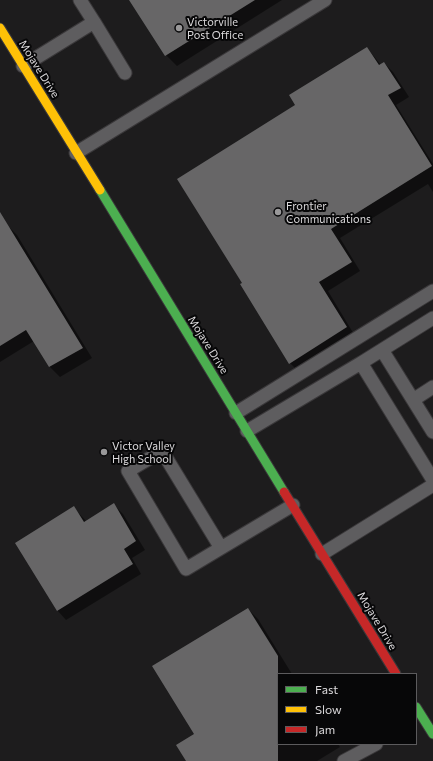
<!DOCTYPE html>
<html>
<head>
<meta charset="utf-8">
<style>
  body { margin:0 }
  #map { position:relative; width:433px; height:761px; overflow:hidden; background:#1d1c1d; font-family:Commissioner,sans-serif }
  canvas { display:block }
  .legend { position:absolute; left:277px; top:673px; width:140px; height:72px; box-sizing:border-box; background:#070708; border:1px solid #5c5b5d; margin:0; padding:5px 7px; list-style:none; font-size:12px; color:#dcdadc }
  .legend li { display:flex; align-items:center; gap:8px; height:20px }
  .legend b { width:20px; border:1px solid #5c5b5d }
</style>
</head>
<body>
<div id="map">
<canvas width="433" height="761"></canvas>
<ul class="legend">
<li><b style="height:5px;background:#4caf50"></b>Fast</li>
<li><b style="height:5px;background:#ffc107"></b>Slow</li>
<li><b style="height:5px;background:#c62828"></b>Jam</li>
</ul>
</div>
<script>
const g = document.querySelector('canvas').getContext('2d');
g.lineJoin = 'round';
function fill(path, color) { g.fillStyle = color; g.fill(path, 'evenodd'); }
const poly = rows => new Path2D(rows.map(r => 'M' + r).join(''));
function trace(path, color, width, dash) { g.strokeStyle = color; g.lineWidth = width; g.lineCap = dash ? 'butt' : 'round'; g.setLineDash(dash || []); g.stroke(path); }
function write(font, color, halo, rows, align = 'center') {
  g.font = font + ' Commissioner,sans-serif'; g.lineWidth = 4; g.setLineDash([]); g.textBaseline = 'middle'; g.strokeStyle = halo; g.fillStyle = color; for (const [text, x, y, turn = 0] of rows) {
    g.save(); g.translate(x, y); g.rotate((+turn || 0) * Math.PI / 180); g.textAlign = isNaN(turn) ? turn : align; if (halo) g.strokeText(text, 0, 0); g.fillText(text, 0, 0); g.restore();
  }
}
fill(poly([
  [131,0,282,0,177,66,166,55],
  [367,48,381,65,384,63,393,72,409,97,396,105,433,164,433,192,428,184,340,238,360,271,328,291,355,336,299,372,290,363,243,283,297,106],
  [7,225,17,235,92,358,60,377,50,367,34,341,0,362,0,229],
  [114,505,123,514,145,550,132,558,141,574,66,620,57,610,74,508,86,521],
  [248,609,258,619,292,674,278,674,278,744,338,744,340,747,317,761,187,761,196,734]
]), '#0007');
fill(poly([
  [129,0,255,0,165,56],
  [367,47,379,65,384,62,401,88,388,95,432,166,331,229,352,262,319,282,347,327,289,364,240,284,242,283,177,179,295,105,289,95],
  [0,212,83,348,49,367,26,330,0,346],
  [114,503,136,541,124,549,133,564,57,611,15,543,74,506,84,522],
  [248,608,278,656,278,761,186,761,176,745,194,734,152,666]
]), '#676667');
const lane = poly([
  [94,22,125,73],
  [23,66,94,22,80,0],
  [76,153,325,0],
  [382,350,433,432],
  [361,363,433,318],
  [413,400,433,387],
  [236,413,433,291],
  [247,431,361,363,433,480],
  [221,548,162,451,128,471,186,569,221,548,293,505],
  [322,554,433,485],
  [344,761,376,744]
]);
const fast = poly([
  [100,190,284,492],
  [416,707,433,734]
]);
const slow = poly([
  [0,28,100,190]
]);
const jam = poly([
  [284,492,396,674]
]);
trace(lane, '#3a383a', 15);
trace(fast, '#3a383a', 11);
trace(slow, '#3a383a', 11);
trace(jam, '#3a383a', 11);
trace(lane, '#5e5d5f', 13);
trace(fast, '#4caf50', 9);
trace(slow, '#ffc107', 9);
trace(jam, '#c62828', 9);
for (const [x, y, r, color] of [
  [179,28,4,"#999899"],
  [278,212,4,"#999899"],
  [104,452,4,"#999899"]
]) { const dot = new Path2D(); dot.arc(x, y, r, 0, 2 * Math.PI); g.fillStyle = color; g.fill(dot); trace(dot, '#070708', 1.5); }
write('11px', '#dcdadc', '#070708', [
  ["Victorville",187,22],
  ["Post Office",187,35],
  ["Frontier",286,206],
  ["Communications",286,219],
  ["Victor Valley",112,446],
  ["High School",112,459]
], 'left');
write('11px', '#dcdadc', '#070708', [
  ["Mojave Drive",39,69,58],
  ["Mojave Drive",208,345,58],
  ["Mojave Drive",377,621,59]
]);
</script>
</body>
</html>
